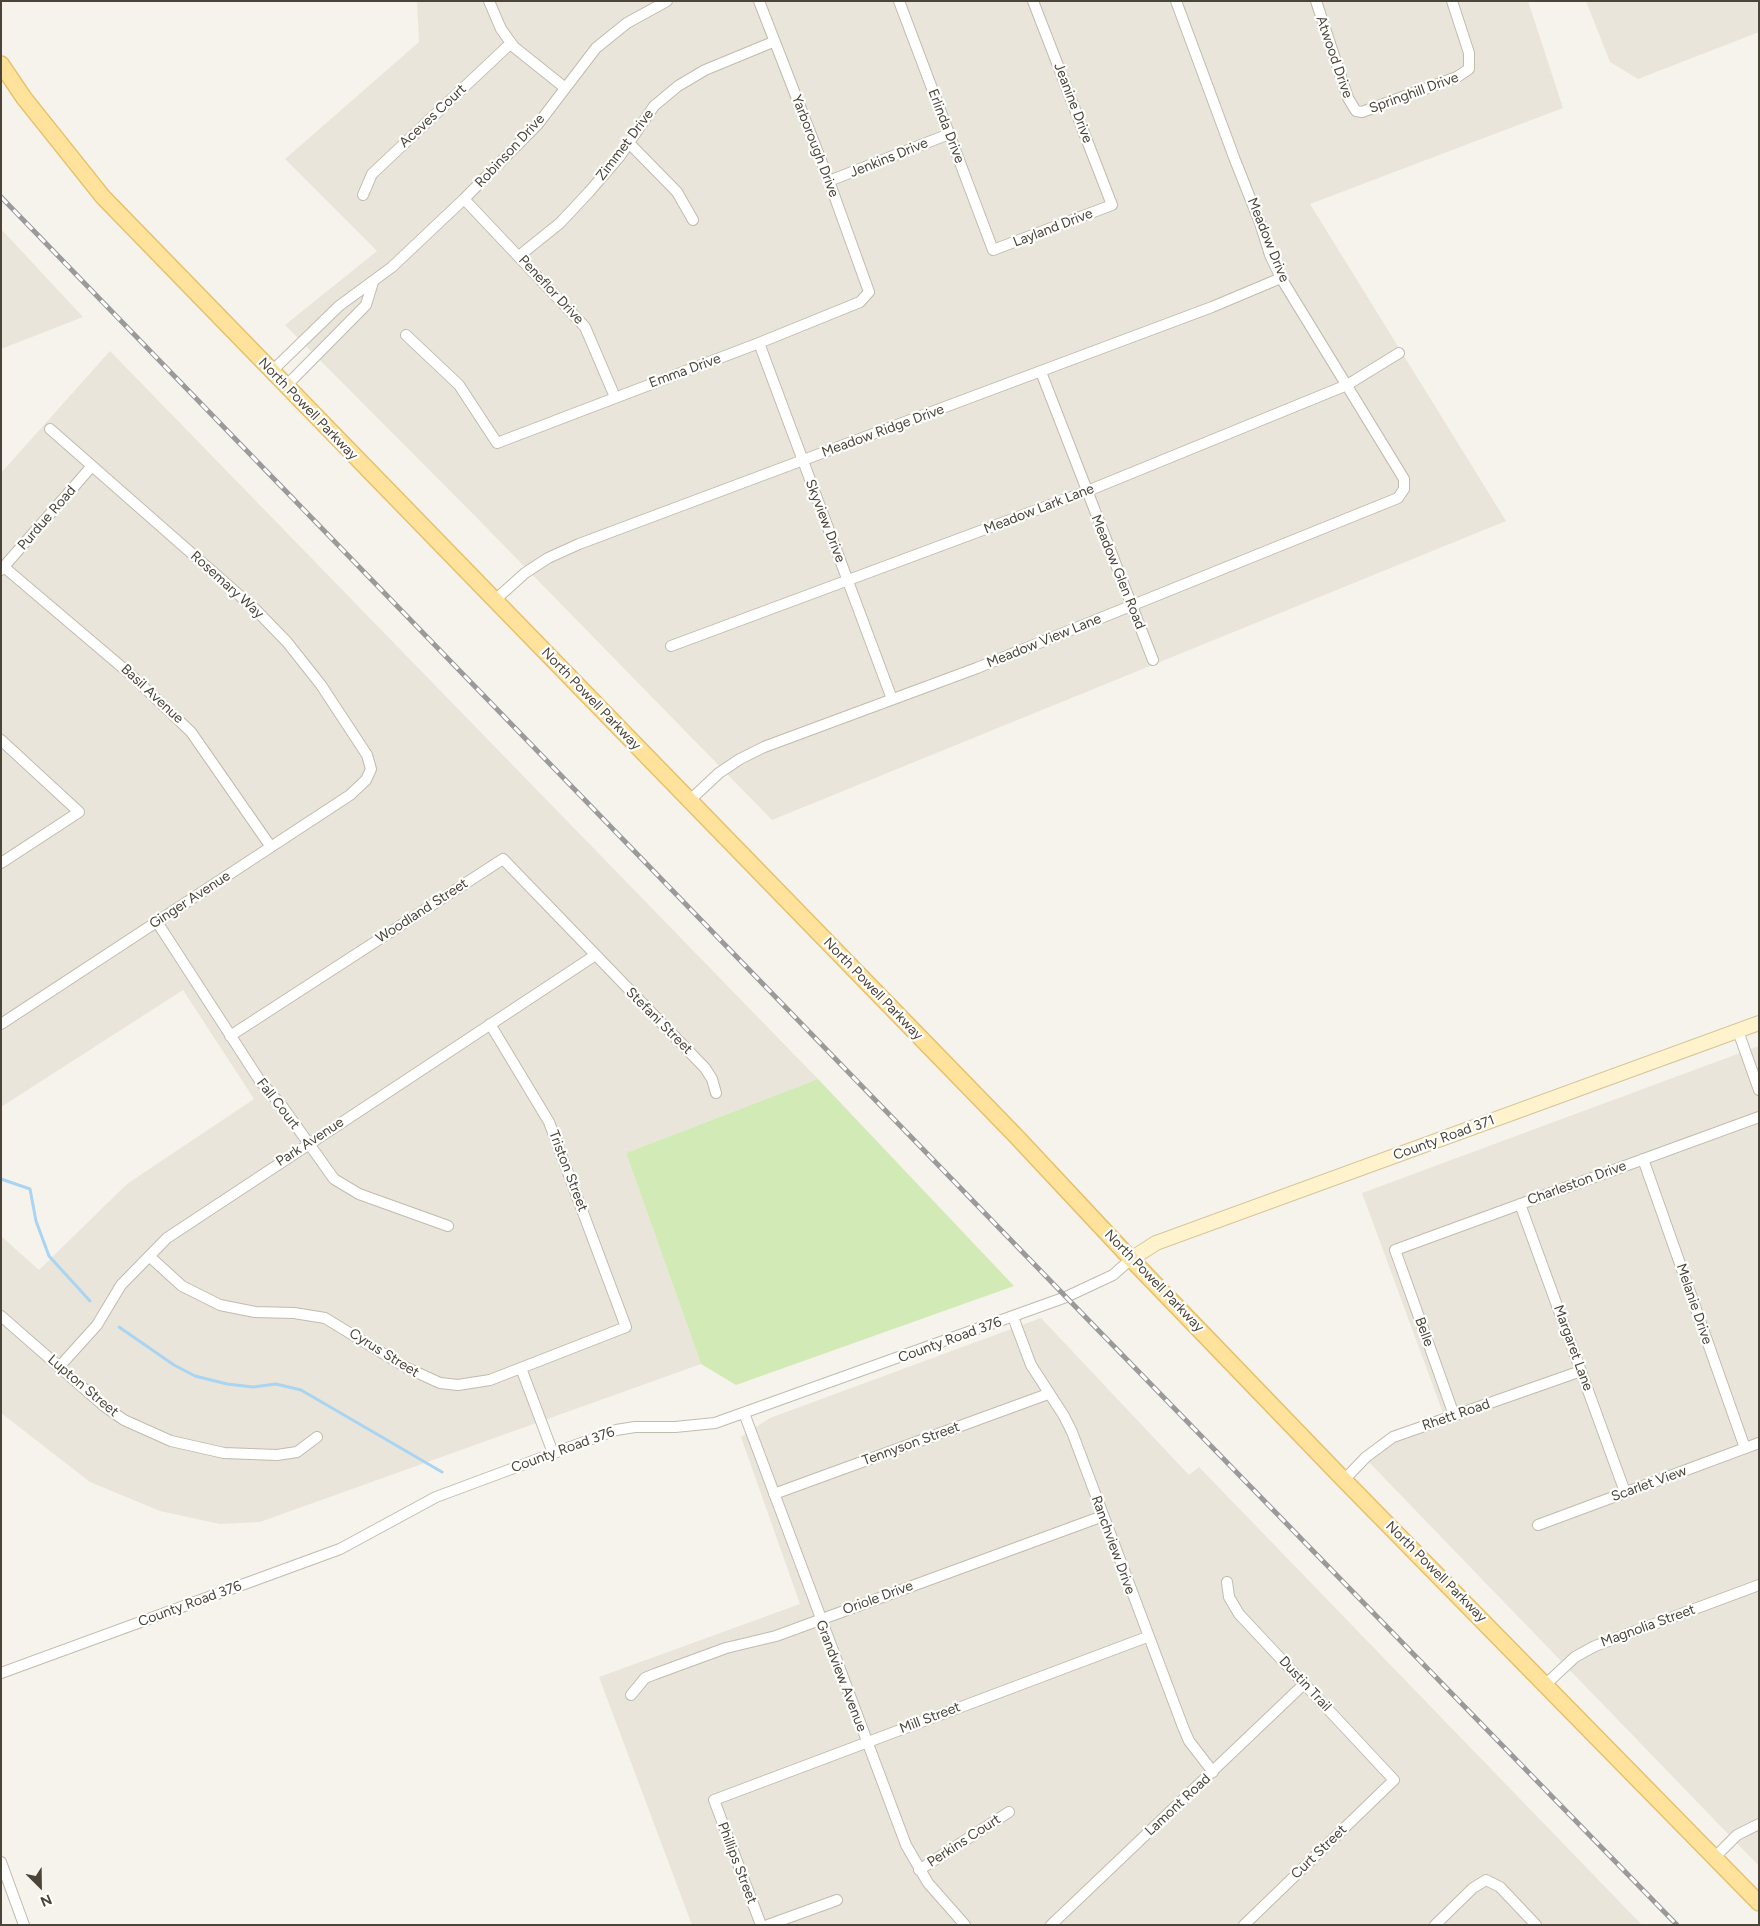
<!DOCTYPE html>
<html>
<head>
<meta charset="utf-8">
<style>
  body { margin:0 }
  #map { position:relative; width:1760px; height:1926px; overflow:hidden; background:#f6f3ec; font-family:Figtree,sans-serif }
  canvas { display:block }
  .frame { position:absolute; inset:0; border:2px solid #4b4439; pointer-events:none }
  .north { position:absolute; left:15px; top:1861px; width:50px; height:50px; -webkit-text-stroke:4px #fff; paint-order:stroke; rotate:157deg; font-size:14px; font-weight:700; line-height:20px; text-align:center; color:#4b4439 }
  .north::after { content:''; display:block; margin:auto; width:18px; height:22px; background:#4b4439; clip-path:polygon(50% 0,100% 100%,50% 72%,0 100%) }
</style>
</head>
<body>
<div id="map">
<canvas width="1760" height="1926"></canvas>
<div class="frame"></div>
<div class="north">N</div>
</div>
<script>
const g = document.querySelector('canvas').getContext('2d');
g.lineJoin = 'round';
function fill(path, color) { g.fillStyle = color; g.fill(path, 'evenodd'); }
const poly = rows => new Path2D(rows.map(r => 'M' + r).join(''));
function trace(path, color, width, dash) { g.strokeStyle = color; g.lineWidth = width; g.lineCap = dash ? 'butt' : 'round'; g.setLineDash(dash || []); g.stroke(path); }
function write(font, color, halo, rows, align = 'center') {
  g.font = font + ' Figtree,sans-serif'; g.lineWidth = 4.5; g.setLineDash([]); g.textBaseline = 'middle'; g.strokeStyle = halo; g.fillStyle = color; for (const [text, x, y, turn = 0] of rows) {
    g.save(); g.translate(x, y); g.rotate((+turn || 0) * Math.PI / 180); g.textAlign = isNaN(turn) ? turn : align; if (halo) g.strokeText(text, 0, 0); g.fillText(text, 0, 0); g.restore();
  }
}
fill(poly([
  [417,1,1528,1,1563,108,1310,204,1506,521,772,820,476,517,285,325,377,251,285,159,419,42],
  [1586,1,1759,1,1759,32,1638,79,1610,62],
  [1,229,83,317,1,349],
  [110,351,818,1079,626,1153,701,1364,260,1522,220,1524,160,1511,90,1482,1,1413,1,1236,39,1270,127,1184,254,1099,183,990,1,1107,1,473],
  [1759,1046,1759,1866,1361,1454,1388,1433,1443,1413,1362,1193],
  [1041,1318,1189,1475,1199,1467,1642,1925,692,1925,599,1677,800,1604,741,1437,770,1418]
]), '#eae5da');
fill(poly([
  [818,1079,1014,1286,736,1385,701,1364,626,1153]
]), '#d2eab5');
trace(poly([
  [1,1179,30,1189,36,1221,49,1256,90,1301],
  [119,1327,174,1365,195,1376,227,1384,253,1387,276,1384,301,1390,442,1472]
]), '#a9d4f2', 3);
const street = poly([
  [489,1,501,29,514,47,564,87],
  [899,1,993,250,1112,205,1033,1],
  [1316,1,1348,98,1356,111,1362,112,1457,77,1469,69,1469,53,1452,1],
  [629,143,677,192,693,220],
  [829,181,949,134],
  [363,195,372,174,511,43],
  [464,199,585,327,615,397],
  [519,256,560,223,589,192,620,156,654,106,678,86,705,70,773,42],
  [406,335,459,385,497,443,759,343,860,302,869,292,829,181,759,1],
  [759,343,892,699],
  [271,372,339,306,392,267,464,199,538,124,596,48,627,23,667,1],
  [1041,372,1153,660],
  [285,387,366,305,373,282],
  [4,567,130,674,191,732,271,847],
  [1,570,92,466],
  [495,600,525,573,548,558,579,544,1212,307,1281,278],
  [671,646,1085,492,1347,385,1399,353],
  [1,740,79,812,1,863],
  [689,801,719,773,740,759,764,747,977,668,1398,498,1404,489,1404,479,1281,278,1270,255,1260,223,1235,160,1176,1],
  [157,922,260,1081,282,1106,334,1179,359,1194,448,1226],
  [1,1024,350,795,366,780,371,769,367,755,321,685,287,642,255,609,50,429],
  [1738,1031,1759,1090],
  [230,1036,503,859,705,1068,712,1079,716,1093],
  [1643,1159,1745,1448],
  [1520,1204,1625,1492],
  [149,1256,182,1286,220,1305,255,1312,294,1313,325,1318,407,1368,440,1383,458,1385,490,1380,626,1327,549,1122,490,1024],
  [1,1316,104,1406,124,1420,171,1441,224,1453,277,1455,297,1452,317,1437],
  [1013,1317,1031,1365,1064,1416,1072,1432,1183,1727,1189,1741,1213,1772],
  [60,1366,97,1325,121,1285,167,1238,594,956],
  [521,1368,553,1453],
  [744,1413,906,1845,928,1883,965,1925],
  [1454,1415,1395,1250,1759,1117],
  [1344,1480,1366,1457,1393,1437,1581,1371],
  [774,1494,1048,1394],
  [1538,1525,1759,1443],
  [1227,1582,1229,1597,1239,1614,1394,1780,1244,1925],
  [1,1673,340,1549,436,1497,616,1430,635,1427,675,1427,715,1423,1066,1297,1113,1275,1131,1259],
  [1546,1684,1575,1657,1595,1646,1759,1585],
  [631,1695,645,1678,655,1674,726,1648,776,1636,1103,1516],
  [1714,1858,1737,1835,1759,1824],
  [1,1862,24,1925],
  [919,1870,1009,1812],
  [761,1925,714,1800,1147,1637],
  [768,1925,837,1900],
  [1051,1925,1304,1684],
  [1435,1925,1473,1888,1486,1880,1500,1887,1536,1925]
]);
const secondary = poly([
  [1131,1259,1156,1243,1759,1023]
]);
const primary = poly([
  [1,64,24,98,103,197,1015,1135,1131,1259,1344,1480,1759,1903]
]);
trace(street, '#c2bbae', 12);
trace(secondary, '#d6c79b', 16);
trace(primary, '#e6c16a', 18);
trace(street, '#fff', 10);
trace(secondary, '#fff3cd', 14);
trace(primary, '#ffe39c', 15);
const rail = poly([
  [1,197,1066,1297,1677,1925]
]);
trace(rail, '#9a9a9a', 5);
trace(rail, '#fff', 3, [9]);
write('14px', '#4b4439', '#fff', [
  ["Atwood Drive",1334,57,71],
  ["Springhill Drive",1414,93,-20],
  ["Jeanine Drive",1073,103,69],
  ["Aceves Court",433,116,-43],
  ["Erlinda Drive",946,126,69],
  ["Zimmet Drive",625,145,-53],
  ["Yarborough Drive",815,146,69],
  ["Robinson Drive",510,151,-47],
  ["Jenkins Drive",889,158,-22],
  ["Layland Drive",1053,228,-21],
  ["Meadow Drive",1268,240,68],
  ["Peneflor Drive",551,290,47],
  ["Emma Drive",685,371,-20],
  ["North Powell Parkway",308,409,46],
  ["Meadow Ridge Drive",883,431,-20],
  ["Meadow Lark Lane",1039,509,-21],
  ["Purdue Road",47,518,-49],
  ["Skyview Drive",825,521,69],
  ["Meadow Glen Road",1118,572,68],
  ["Rosemary Way",227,585,42],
  ["Meadow View Lane",1044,641,-22],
  ["Basil Avenue",152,694,43],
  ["North Powell Parkway",591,699,46],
  ["Ginger Avenue",190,900,-33],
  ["Woodland Street",422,911,-33],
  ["North Powell Parkway",873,989,46],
  ["Stefani Street",659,1021,45],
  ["Fall Court",278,1104,52],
  ["County Road 371",1444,1138,-20],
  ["Park Avenue",310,1142,-33],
  ["Triston Street",568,1171,69],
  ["Charleston Drive",1577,1183,-20],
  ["North Powell Parkway",1154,1281,46],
  ["Melanie Drive",1694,1304,71],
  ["Belle",1424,1332,70],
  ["County Road 376",950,1340,-20],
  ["Margaret Lane",1573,1348,70],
  ["Cyrus Street",384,1353,32],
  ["Lupton Street",83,1386,40],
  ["Rhett Road",1456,1415,-19],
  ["Tennyson Street",911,1444,-20],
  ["County Road 376",563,1450,-20],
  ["Scarlet View",1649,1484,-20],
  ["Ranchview Drive",1113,1545,70],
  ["North Powell Parkway",1436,1572,45],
  ["Oriole Drive",878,1598,-20],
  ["County Road 376",190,1604,-20],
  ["Magnolia Street",1648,1626,-20],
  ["Grandview Avenue",841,1676,69],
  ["Dustin Trail",1305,1684,47],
  ["Mill Street",930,1718,-21],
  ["Lamont Road",1178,1805,-43],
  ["Perkins Court",964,1841,-33],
  ["Curt Street",1319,1852,-44],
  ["Phillips Street",737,1863,69]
]);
</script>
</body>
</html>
